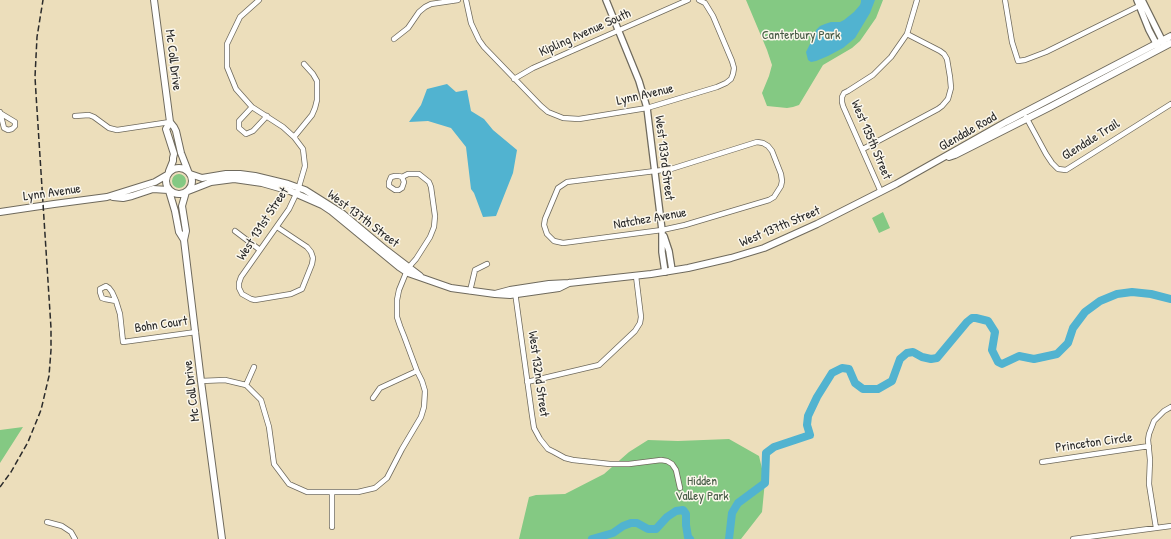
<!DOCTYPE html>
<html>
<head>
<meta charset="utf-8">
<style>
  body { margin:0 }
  canvas { display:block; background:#ecdebb }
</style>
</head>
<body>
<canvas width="1171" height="539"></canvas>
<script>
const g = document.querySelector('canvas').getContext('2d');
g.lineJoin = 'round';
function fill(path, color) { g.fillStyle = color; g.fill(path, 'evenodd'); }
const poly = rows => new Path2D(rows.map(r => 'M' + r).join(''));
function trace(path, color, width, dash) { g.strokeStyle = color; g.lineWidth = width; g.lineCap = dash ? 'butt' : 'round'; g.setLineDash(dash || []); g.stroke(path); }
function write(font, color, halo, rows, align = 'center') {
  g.font = font + ' "Patrick Hand",sans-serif'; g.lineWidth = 3; g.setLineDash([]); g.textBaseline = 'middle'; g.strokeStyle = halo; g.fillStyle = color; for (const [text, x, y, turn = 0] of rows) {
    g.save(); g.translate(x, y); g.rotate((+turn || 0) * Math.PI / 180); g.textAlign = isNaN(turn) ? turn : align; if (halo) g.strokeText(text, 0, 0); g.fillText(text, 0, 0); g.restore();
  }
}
fill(poly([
  [746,0,883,0,876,18,860,41,852,48,823,65,799,105,793,107,787,108,767,106,762,93,769,76,772,65,767,50],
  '172 181a7 7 0 1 1 14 0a7 7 0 1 1-14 0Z',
  [883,212,890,228,879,233,872,218],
  [23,427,0,463,0,430],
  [729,439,759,456,765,481,762,512,741,539,519,539,529,497,536,495,565,494,604,474,629,452,648,440,678,441]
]), '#84c983');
fill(poly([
  [861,0,875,0,870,13,855,38,843,48,828,56,816,61,811,62,808,60,806,52,815,34,816,30,820,26,825,24,831,22,840,22,844,20,854,12,860,5,861,2],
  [447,84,456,92,467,90,471,111,484,119,493,130,517,150,513,173,496,216,483,217,474,193,471,189,466,147,451,128,428,121,409,122,421,105,427,89]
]), '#51b3d0');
trace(poly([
  [592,539,613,533,623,526,631,523,637,523,648,529,656,529,667,517,676,511,683,510,686,514,686,525,688,537,690,539],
  [729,539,732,513,738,503,765,483,766,453,774,447,810,435,807,425,808,416,817,397,832,373,842,368,849,369,855,383,863,389,878,389,892,381,900,359,907,353,913,352,922,357,931,359,937,358,967,322,972,318,976,318,988,321,995,332,992,350,998,362,1002,364,1019,356,1034,359,1057,354,1068,343,1073,328,1085,312,1100,301,1117,294,1132,292,1151,294,1171,299]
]), '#51b3d0', 8);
const minor = poly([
  [259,0,240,17,227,44,227,67,236,89,252,107,283,127,294,137,303,149,305,166,298,190,289,209,241,277,239,283,239,288,242,294,251,299,255,300,291,294,302,289,312,264,313,258,311,252,307,247,277,227],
  [466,0,471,23,479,40,484,47,541,106,548,112,563,118,579,119,647,108,717,87,726,83,731,79,733,74,734,68,732,61,713,16,705,3,699,0],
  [1005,0,1012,42,1018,61,1025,60,1046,52,1141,5],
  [394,39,408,28,419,12,425,7,431,4,458,0],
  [514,79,533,68,688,0],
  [252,107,239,121,239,128,246,134,253,131,267,116],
  [0,112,4,128,8,130,12,129,15,126,15,122,0,113],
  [75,116,89,115,94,117,109,128,117,130,170,122],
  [1026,117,1046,154,1052,163,1058,169,1066,170,1171,104],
  [294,137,312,115,315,108,317,100,317,81,313,74,304,64],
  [757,142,763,143,768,146,772,151,781,174,782,181,781,186,774,197,769,200,685,225,662,230,563,243,554,241,547,234,544,225,545,219,558,188,567,182,671,169,757,142],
  [863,149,938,109,942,106,948,99,951,88,950,77,947,59,944,54,940,51,907,34],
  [881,192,843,106,842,102,842,97,844,93,848,91,873,75,891,57,907,34,917,0],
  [235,231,260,250],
  [470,291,475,270,487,264],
  [515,292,532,415,534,428,540,439,548,449,554,452,565,458,573,460,610,464,629,464,661,460,667,461,672,464,676,470,680,488],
  [116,301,105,299,102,298,100,292,100,289,106,286,109,288,112,292,116,301,120,314,123,342,196,332],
  [201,381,225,380,246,385,261,400,269,427,274,464,289,484,307,492,358,492,375,488,387,478,402,449,421,417,424,407,425,391,422,381,417,371,404,336,400,326,397,317,397,300,399,290,408,268,416,259,430,237,434,227,435,216,431,187,429,182,419,174,408,174,402,177,399,176,395,176,391,177,389,182,389,186,395,190,399,190,402,188,404,182,402,177],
  [527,382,599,365,635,331,640,323,641,317,636,276],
  [246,385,254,367],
  [373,398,380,388,417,371],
  [1042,462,1149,446],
  [47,522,62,526,71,532,75,539],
  [332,527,332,492],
  [1156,528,1149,484,1150,460,1148,440,1149,434,1154,421,1164,411,1171,407],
  [1073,539,1171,526]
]);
const tertiary = poly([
  [606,0,639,81,647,108,662,230,662,252,665,272],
  [1137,0,1149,30,1158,47],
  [1142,0,1164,44],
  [664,236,669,251,672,270]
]);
const secondary = poly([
  [154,0,170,122,174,127,176,131,181,153,188,171],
  [949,157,955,155,1050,107,1171,43],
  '166 181a13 13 0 1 1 26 0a13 13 0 1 1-26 0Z',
  [169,171,173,161,173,158,174,154,166,129,170,122],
  [190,174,202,178,226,174,240,174,255,176,288,184,305,190,343,214,386,250,420,276],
  [169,191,175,211,179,232,184,240],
  [188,191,211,182,234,179,262,183,290,191,322,205,331,211,399,267,408,273,451,288,495,294],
  [186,192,182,206,186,231,184,240,201,381,222,539],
  [113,197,123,198,132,196,153,189,168,190],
  [0,212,54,204,107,197,155,182,167,175],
  [569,283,559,288,510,295,495,294,510,290,549,284,569,283,651,274,688,268,731,258,764,248,817,224,896,184,1006,122,1171,36]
]);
trace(minor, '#6f6a5d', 6);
trace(tertiary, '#6f6a5d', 8);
trace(secondary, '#6f6a5d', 8);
trace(minor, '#fff', 4.5);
trace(tertiary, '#fff', 5.5);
trace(secondary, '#fff', 6);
trace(poly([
  [0,487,11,472,28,442,41,410,49,376,51,350,51,328,36,94,35,77,37,37,43,0]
]), '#2b2b2b', 1.5, [6, 3]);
write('13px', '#2b2b2b', '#fbf7ec', [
  ["Kipling Avenue South",585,33,-24],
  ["Mc Coll Drive",173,60,83],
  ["Lynn Avenue",645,95,-13],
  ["Glendale Road",968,132,-30],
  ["West 135th Street",871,140,67],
  ["Glendale Trail",1091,140,-32],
  ["West 133rd Street",664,158,83],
  ["Lynn Avenue",52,193,-8],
  ["West 137th Street",363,219,37],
  ["Natchez Avenue",650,219,-10],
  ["West 131st Street",263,224,-57],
  ["West 137th Street",780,227,-23],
  ["Bohn Court",161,325,-8],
  ["West 132nd Street",538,374,82],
  ["Mc Coll Drive",192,391,-97],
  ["Princeton Circle",1094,443,-8]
]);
write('13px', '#465a45', '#fbf7ec', [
  ["Canterbury Park",801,36],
  ["Hidden",702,482],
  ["Valley Park",702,497]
]);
</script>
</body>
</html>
